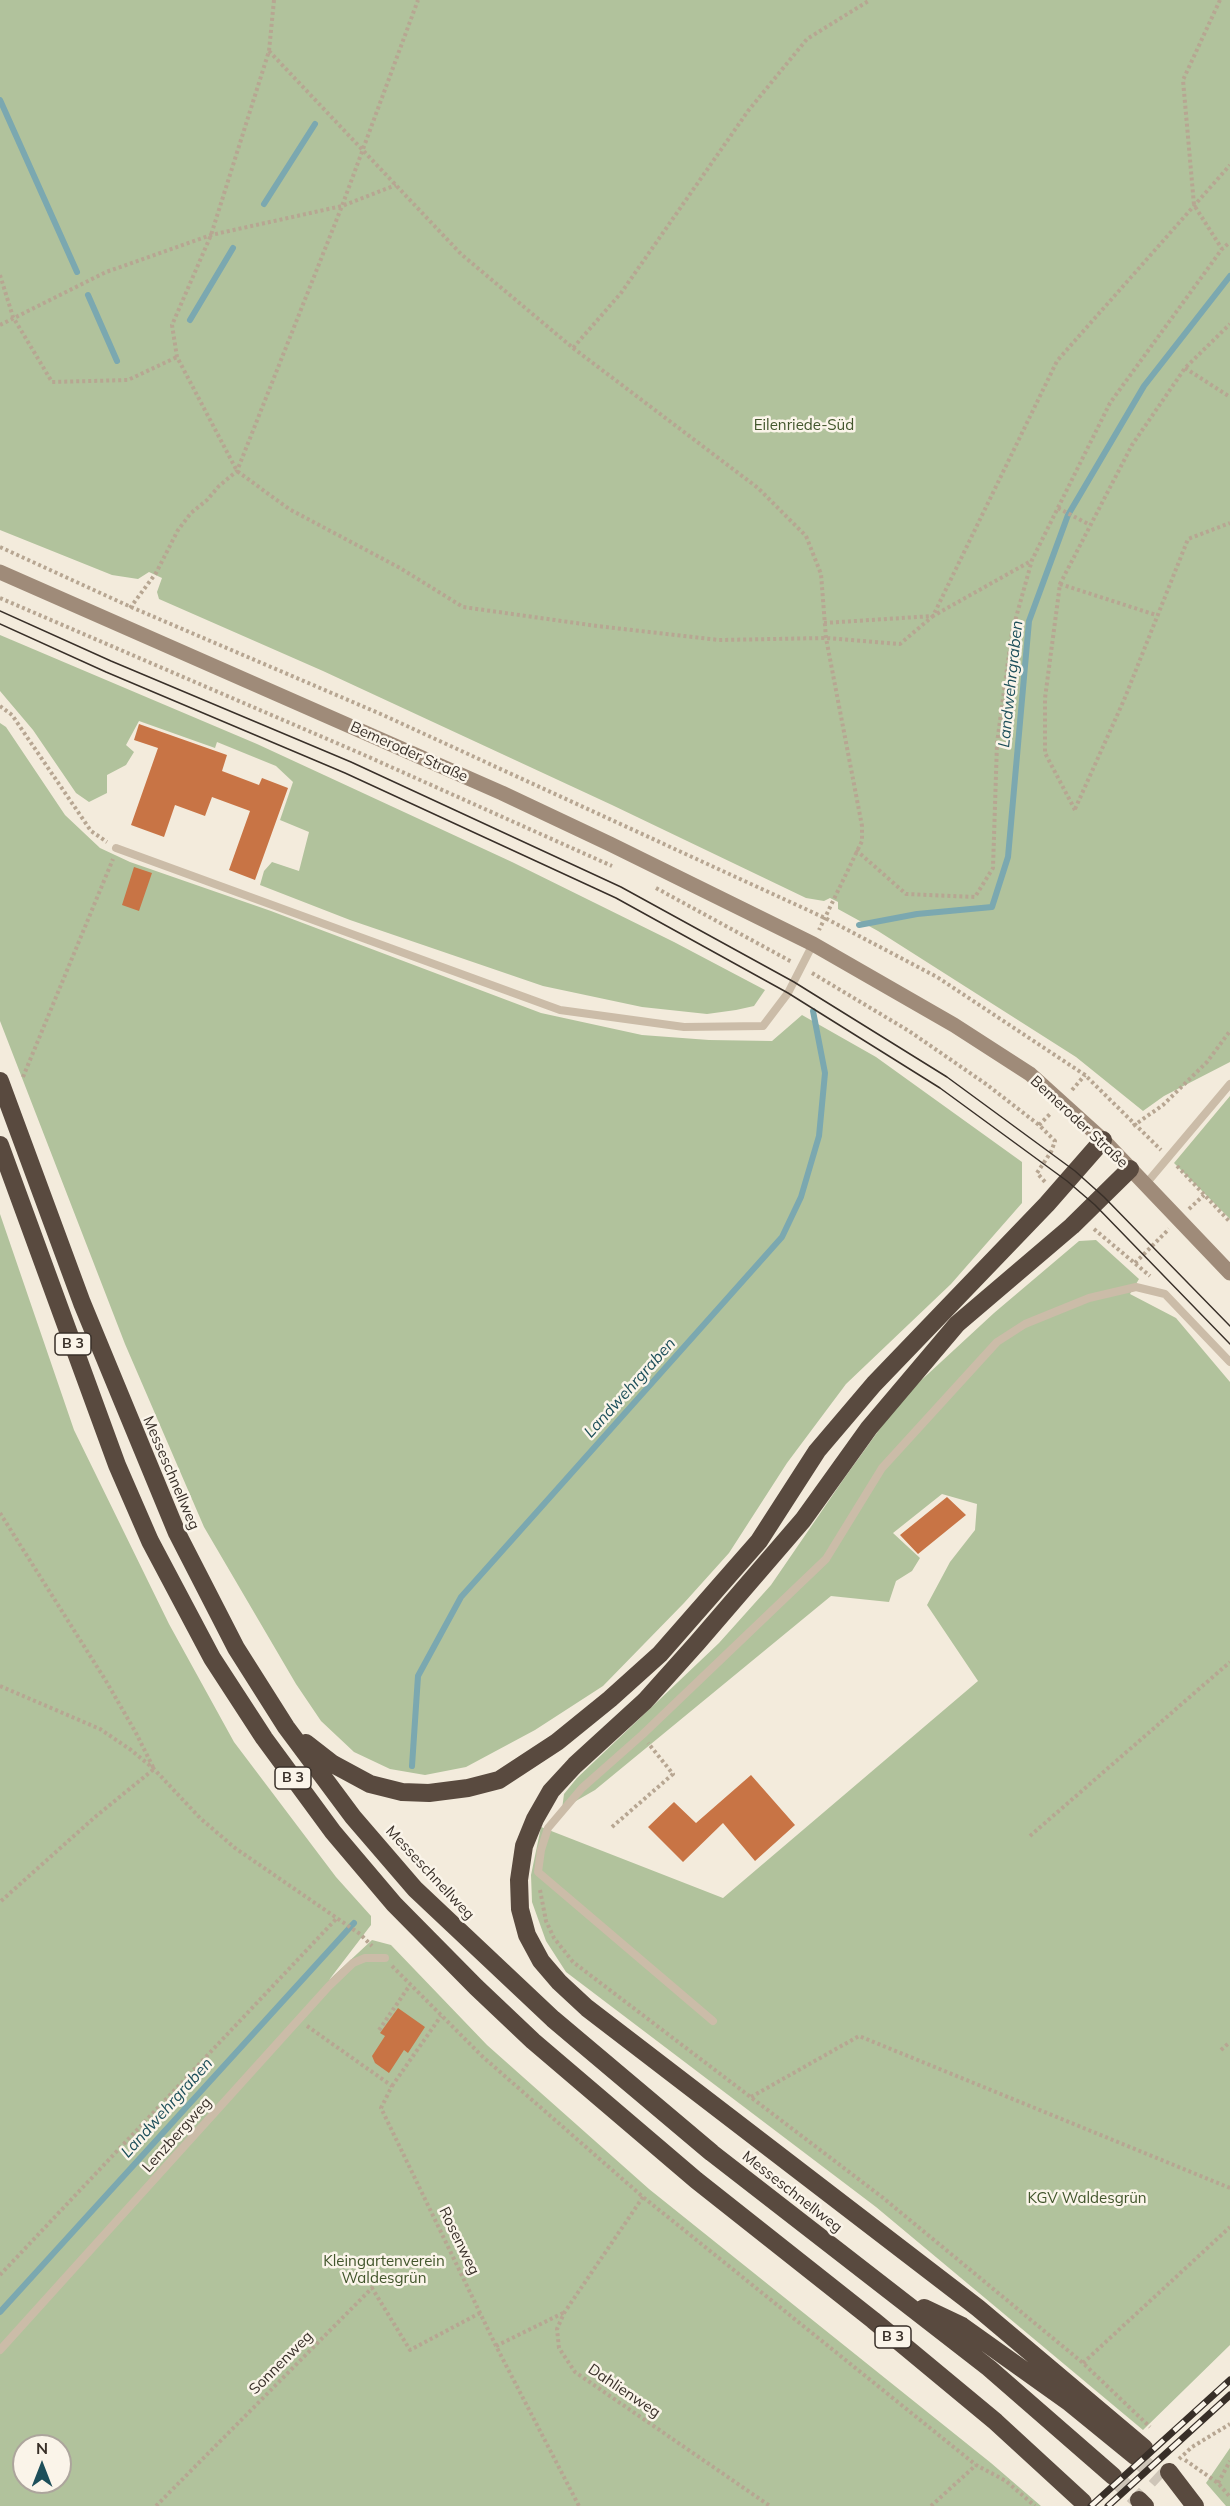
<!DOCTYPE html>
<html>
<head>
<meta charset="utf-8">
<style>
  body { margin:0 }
  #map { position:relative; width:1230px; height:2506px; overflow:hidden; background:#f3ebdc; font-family:Mulish,sans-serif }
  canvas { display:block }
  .north { position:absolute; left:12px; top:2434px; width:60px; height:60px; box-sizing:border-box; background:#faf4e9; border:2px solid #aca59c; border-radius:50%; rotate:0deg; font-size:16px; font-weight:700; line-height:24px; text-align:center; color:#382f28 }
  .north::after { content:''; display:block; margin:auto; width:21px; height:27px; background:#1d4f5a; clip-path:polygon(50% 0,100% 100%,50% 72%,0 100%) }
</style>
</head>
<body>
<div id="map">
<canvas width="1230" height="2506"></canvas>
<div class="north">N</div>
</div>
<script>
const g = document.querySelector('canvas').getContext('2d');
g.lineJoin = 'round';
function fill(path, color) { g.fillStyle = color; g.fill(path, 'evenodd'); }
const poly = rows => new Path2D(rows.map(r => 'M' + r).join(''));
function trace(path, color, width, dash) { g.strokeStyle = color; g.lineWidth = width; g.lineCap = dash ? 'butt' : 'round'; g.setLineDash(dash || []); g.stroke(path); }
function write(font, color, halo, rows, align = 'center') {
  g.font = font + ' Mulish,sans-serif'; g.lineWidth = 5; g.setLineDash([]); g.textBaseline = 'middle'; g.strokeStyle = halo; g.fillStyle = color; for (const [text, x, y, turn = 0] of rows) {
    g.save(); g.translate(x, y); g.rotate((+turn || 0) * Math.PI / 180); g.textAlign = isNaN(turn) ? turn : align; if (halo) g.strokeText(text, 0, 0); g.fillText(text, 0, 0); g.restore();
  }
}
fill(poly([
  [0,0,1230,0,1230,1062,1164,1096,1143,1111,1076,1057,878,931,838,909,838,902,830,898,824,901,806,898,612,805,323,671,159,599,157,592,162,578,149,572,138,579,112,575,0,530],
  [0,635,257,744,512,862,674,942,765,990,754,1006,736,1010,707,1014,642,1007,543,986,350,920,260,885,264,871,272,862,299,871,309,832,280,820,293,782,276,766,217,742,215,748,139,721,126,745,134,752,126,765,107,775,107,793,89,802,76,793,33,730,0,691],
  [0,723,6,727,65,815,100,848,130,862,271,911,541,1013,642,1035,709,1040,772,1041,802,1015,876,1057,1022,1162,1022,1203,951,1284,846,1384,787,1463,729,1553,684,1603,603,1686,535,1730,466,1767,425,1775,390,1769,354,1752,321,1721,296,1684,204,1527,125,1344,0,1021],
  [1230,1096,1230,1219,1174,1163],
  [0,1214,74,1430,169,1624,234,1742,336,1877,371,1916,371,1925,329,1980,372,1940,391,1945,487,2045,649,2189,991,2463,1041,2506,0,2506],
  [24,2446,60,2446,60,2482,24,2482],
  [1096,1240,1139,1279,1130,1294,1176,1318,1230,1382,1230,2345,1143,2430,876,2207,566,1972,546,1941,532,1902,531,1875,541,1827,723,1898,978,1681,927,1605,950,1562,975,1530,977,1504,942,1494,893,1533,920,1558,912,1571,896,1581,889,1602,831,1596,595,1790,562,1809,564,1794,577,1778,719,1643,771,1585,843,1480,892,1412,915,1386,994,1313,1079,1241],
  [1230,2448,1230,2506,1226,2506,1206,2483]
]), '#b1c29c');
trace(poly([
  [0,100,77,272],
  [264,204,315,124],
  [88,295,117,361],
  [190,320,233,248],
  [859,925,917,914,992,907,1008,857,1029,621,1068,515,1144,386,1230,276],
  [412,1766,418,1676,461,1597,782,1237,801,1197,819,1136,825,1073,813,1011],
  [0,2312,354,1923]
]), '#7ba8b0', 6);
fill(poly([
  [139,724,227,755,222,771,259,785,262,778,288,788,255,880,229,870,250,811,212,797,205,816,175,805,164,837,131,825,158,748,134,740],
  [134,867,152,873,139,911,122,905],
  [947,1497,966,1515,918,1554,900,1535],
  [751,1775,795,1825,755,1861,723,1823,683,1862,648,1827,674,1802,696,1823],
  [398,2008,425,2027,408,2053,404,2050,389,2073,375,2063,372,2056,385,2036,380,2033]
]), '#c87445');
trace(poly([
  [1135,2456,1161,2480],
  [1113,2476,1139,2500]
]), '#cec5b8', 18, [18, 9]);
trace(poly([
  [274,0,269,51,211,235,172,325,177,357,237,471,289,509,400,568,463,607,597,626,719,640,826,638,900,644,933,616,1057,361,1230,165],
  [1220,0,1183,80,1194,205,1222,249],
  [269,51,461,254,573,348,621,293,748,111,807,39,870,0],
  [0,275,13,317,52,382,128,380,177,357],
  [0,325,106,272,211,235,342,206,396,185],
  [573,348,758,488,806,536,821,574,826,638,862,826,862,841,819,930],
  [1185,368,1230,397],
  [1058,508,1090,525],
  [0,547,131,607,383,715,825,918,937,977,1085,1075,1161,1150],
  [1060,584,1156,615],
  [0,598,362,754,612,866],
  [130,608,156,573,178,530,191,513,207,500,219,486,237,471,342,206,418,0],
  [824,623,933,616,1031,561],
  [0,706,12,715,91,831,107,842],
  [1075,809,1124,700,1188,539,1230,523],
  [1075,810,1045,753,1045,698,1060,584,1132,445,1185,368,1230,324],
  [856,850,906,894,975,897,993,868,997,743,1012,632,1032,560,1110,403,1222,249,1230,242],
  [656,888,792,962],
  [812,973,909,1031,986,1084,1039,1125,1055,1141,1051,1152,1037,1173,1045,1182],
  [23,1077,113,859],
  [1072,1090,1085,1075],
  [1039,1125,1050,1114],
  [1133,1126,1163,1105,1207,1062,1230,1031],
  [1177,1166,1230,1222],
  [1189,1209,1204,1195],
  [1094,1229,1150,1276],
  [1135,1263,1169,1229],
  [0,1513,106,1681,136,1733,154,1769,95,1817,0,1902],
  [0,1686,100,1729,131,1750,154,1769,200,1818,235,1848,360,1934,372,1946],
  [612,1827,673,1774,648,1743],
  [1030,1836,1230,1662],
  [540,1890,546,1921,554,1938,573,1962,882,2197,1083,2363,1150,2427],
  [392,1966,483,2057,643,2197,976,2465,1006,2481,1035,2506],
  [307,2026,392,2086,381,2108,496,2346,579,2506],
  [379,2030,410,1985],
  [1221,2050,1230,2042],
  [392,2086,441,2016],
  [751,2097,859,2036,1230,2188],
  [643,2197,564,2313,557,2329,559,2348,575,2372,770,2506],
  [0,2275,337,1918],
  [496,2346,563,2313],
  [1083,2363,1230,2227],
  [1179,2459,1192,2447,1230,2424],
  [1185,2460,1218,2483,1230,2497],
  [1218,2483,1230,2461],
  [156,2506,372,2288,410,2350,480,2313],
  [931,2506,976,2465]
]), '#b7a692', 4, [3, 3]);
trace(poly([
  [116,848,560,1010,684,1027,763,1026,788,993,813,944],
  [1145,1185,1230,1084],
  [713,2021,538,1872,541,1850,548,1828,582,1788,642,1735,826,1559,882,1468,997,1342,1025,1324,1089,1298,1136,1287,1165,1294,1230,1362],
  [0,2350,329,1986,353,1963,365,1958,385,1958]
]), '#cbbca8', 8);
trace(poly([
  [0,572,502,793,610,844,813,944,954,1025,1030,1074,1103,1140,1230,1273]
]), '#9f8b79', 15);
trace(poly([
  [0,1081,82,1303,177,1533,236,1648,286,1727,353,1817,415,1889,553,2019,712,2153,989,2368,1113,2476],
  [0,1145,117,1465,150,1541,212,1658,264,1738,333,1832,394,1904,476,1987,533,2041,696,2180,873,2320,996,2422,1083,2502],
  [1130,1169,1072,1226,957,1324,869,1428,803,1520,697,1643,645,1701,575,1765,551,1791,535,1819,524,1846,519,1880,520,1909,527,1935,541,1961,559,1982,587,2008,978,2308,1144,2448],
  [306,1743,333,1764,370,1784,402,1792,429,1793,468,1788,499,1780,557,1742,610,1699,660,1654,759,1541,817,1451,874,1384,1047,1204,1103,1140],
  [924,2308,962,2326,1070,2403,1135,2456],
  [1169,2472,1195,2506],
  [1139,2500,1145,2506]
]), '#594a3f', 18);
trace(poly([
  [0,611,111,661,351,762,621,887,794,982,947,1077,1075,1171,1104,1197,1230,1326],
  [0,624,106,672,345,773,616,898,788,993,940,1088,1067,1181,1095,1205,1230,1344]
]), '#382f28', 1.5);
const rail = poly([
  [1091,2506,1230,2380],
  [1108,2506,1230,2395]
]);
trace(rail, '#382f28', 7);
trace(rail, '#faf4e9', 4.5, [14]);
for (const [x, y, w] of [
  [73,1344,36],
  [293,1778,36],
  [893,2337,36]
]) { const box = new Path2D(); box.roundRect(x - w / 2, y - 11, w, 22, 4.5); g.fillStyle = '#faf4e9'; g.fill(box); trace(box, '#382f28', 1.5); }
write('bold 14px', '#382f28', null, [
  ["B 3",73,1344],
  ["B 3",293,1778],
  ["B 3",893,2337]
]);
write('15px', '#42562c', '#faf4e9', [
  ["Eilenriede-Süd",804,425],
  ["KGV Waldesgrün",1087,2198],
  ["Kleingartenverein",384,2261],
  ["Waldesgrün",384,2278]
]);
write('15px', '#382f28', '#faf4e9', [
  ["Bemeroder Straße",409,752,24],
  ["Bemeroder Straße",1079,1122,43],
  ["Messeschnellweg",171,1473,67],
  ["Messeschnellweg",430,1873,47],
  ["Lenzbergweg",177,2135,-48],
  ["Messeschnellweg",792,2192,38],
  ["Rosenweg",459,2241,64],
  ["Sonnenweg",281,2363,-45],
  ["Dahlienweg",624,2391,34]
]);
write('italic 16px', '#1d4f5a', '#faf4e9', [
  ["Landwehrgraben",1011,684,-84],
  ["Landwehrgraben",630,1388,-48],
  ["Landwehrgraben",167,2108,-48]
]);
</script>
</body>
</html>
